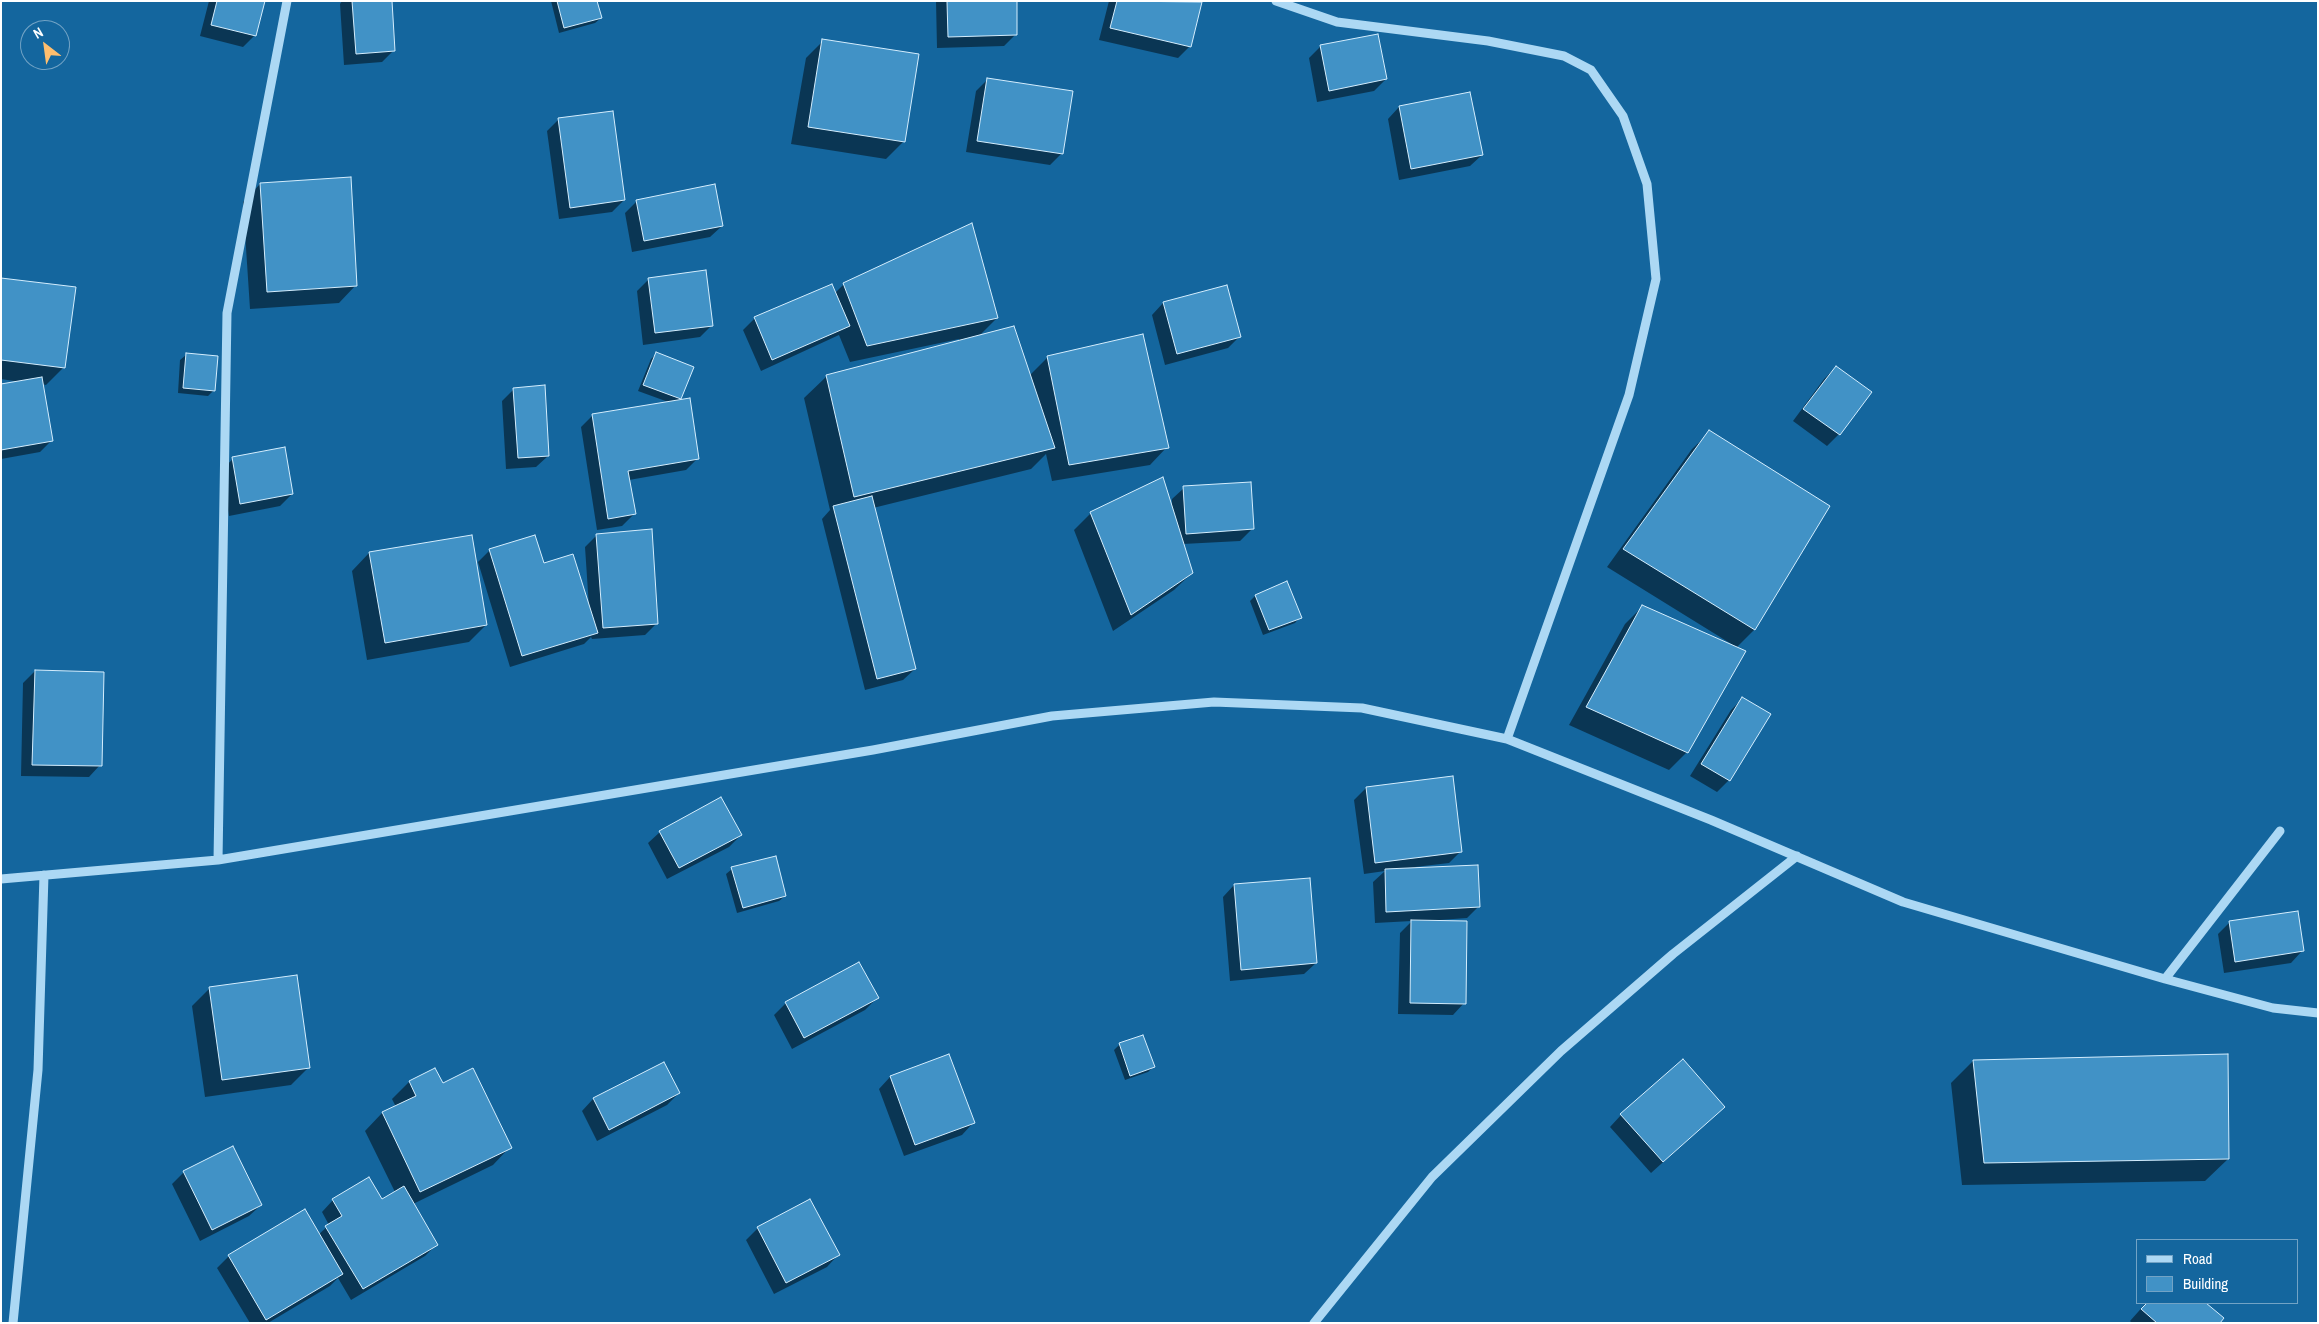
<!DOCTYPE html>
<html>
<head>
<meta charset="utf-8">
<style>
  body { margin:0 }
  #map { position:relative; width:2319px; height:1324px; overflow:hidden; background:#14669e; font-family:"Archivo Narrow",sans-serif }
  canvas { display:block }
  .frame { position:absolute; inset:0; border:2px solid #fff; pointer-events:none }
  .legend { position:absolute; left:2136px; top:1239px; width:162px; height:65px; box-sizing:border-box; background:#14669e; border:1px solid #72a3c5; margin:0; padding:6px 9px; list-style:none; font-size:15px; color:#fff }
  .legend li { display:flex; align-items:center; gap:10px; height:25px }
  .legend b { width:25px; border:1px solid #72a3c5 }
  .north { position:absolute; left:20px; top:20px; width:50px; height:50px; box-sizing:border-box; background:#14669e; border:1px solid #72a3c5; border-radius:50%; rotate:330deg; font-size:14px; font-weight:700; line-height:20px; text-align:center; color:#fff }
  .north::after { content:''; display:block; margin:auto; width:18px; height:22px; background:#ffbe6e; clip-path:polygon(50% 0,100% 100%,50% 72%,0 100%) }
</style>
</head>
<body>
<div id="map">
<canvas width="2319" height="1324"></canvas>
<div class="frame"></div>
<ul class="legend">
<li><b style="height:6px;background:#acd8f4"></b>Road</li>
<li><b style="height:14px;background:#4192c6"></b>Building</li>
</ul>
<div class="north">N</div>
</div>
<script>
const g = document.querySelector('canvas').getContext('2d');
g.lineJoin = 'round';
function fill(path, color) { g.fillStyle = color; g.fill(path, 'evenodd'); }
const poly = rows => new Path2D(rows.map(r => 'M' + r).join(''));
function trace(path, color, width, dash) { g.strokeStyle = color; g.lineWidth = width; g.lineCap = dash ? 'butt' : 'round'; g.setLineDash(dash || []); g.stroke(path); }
fill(poly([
  [209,1,264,1,255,35,243,47,200,36],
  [342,1,390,1,394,50,382,62,344,65,340,4],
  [551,1,596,1,601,18,595,23,559,33],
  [936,1,1016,1,1016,34,1004,46,937,48],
  [1109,1,1200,2,1190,46,1178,58,1099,40],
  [823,41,903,142,886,159,791,144,806,58],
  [1321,46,1386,79,1374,91,1317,102,1309,58],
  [988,79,1062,153,1050,165,966,152,976,91],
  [1399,107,1482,155,1470,166,1399,180,1388,119],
  [559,119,624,200,612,212,559,219,547,131],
  [260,184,356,285,339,303,250,309,243,202],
  [637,201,722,226,710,237,632,252,625,213],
  [1,279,64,367,46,385,42,384,52,440,40,452,1,459,1,386,20,382,1,379],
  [649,279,712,325,700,337,643,345,637,291],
  [844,284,997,318,978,337,1029,376,1048,357,1167,447,1150,465,1052,481,1046,454,1031,469,873,508,915,669,903,680,865,690,822,519,830,510,804,398,827,376,959,341,959,339,850,362,839,335,761,371,743,330,755,318,835,293],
  [1163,303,1239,337,1228,348,1165,365,1152,315],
  [656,354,680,399,677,402,698,458,686,470,629,480,634,514,622,526,597,530,581,427,592,416,671,403,638,391,651,359],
  [186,355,214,390,208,396,178,393,180,360],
  [1836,367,1870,393,1839,434,1827,446,1793,421,1824,379],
  [514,389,548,456,536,467,506,469,502,401],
  [1710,432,1829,506,1754,630,1736,648,1687,752,1669,770,1569,725,1625,624,1642,607,1733,645,1607,567,1692,449],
  [233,459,292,494,280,506,229,516,221,470],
  [1184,488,1252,529,1240,541,1183,544,1192,573,1174,590,1113,631,1074,530,1091,513,1172,508,1172,499],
  [597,535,657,623,645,635,592,639,591,637,584,644,510,667,478,562,490,550,543,565,589,607,585,547],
  [369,553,486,625,469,642,367,660,352,571],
  [1287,583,1300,617,1295,623,1263,635,1250,601,1255,596],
  [35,671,100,765,89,777,21,776,23,683],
  [1742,699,1729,780,1717,792,1690,776,1731,710],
  [1366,788,1461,851,1449,863,1415,867,1479,906,1467,918,1440,920,1464,1003,1453,1015,1398,1014,1400,933,1412,921,1375,923,1373,882,1385,871,1364,874,1354,800],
  [660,832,741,835,729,847,667,879,648,843],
  [732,869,785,896,779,901,737,913,726,874],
  [1234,885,1316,963,1304,974,1230,981,1223,897],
  [2230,922,2302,951,2291,963,2224,973,2218,934],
  [859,964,877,998,865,1010,792,1049,774,1015,786,1003],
  [210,988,309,1067,291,1085,205,1097,192,1006],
  [1120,1044,1153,1067,1148,1072,1125,1080,1114,1050],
  [1973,1061,2228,1159,2205,1181,1962,1185,1951,1083],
  [890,1077,973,1123,962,1135,904,1156,879,1089],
  [409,1082,442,1085,510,1147,493,1165,413,1204,437,1244,425,1256,351,1300,338,1278,330,1286,268,1323,250,1323,217,1268,229,1256,318,1235,329,1225,322,1212,333,1200,382,1201,395,1192,365,1131,382,1113,396,1107,392,1099],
  [679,1093,667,1105,597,1141,582,1111,593,1099],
  [1621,1115,1712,1118,1651,1173,1610,1127],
  [184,1172,261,1205,249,1216,200,1241,172,1184],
  [810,1200,838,1255,827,1267,774,1294,746,1240,758,1228],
  [2146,1303,2205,1303,2223,1318,2218,1323,2132,1323,2130,1321]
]), '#0007');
const building = poly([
  [217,1,265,1,256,36,211,25,217,1],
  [352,1,392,1,395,51,356,54,352,1],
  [557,1,597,1,602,18,564,28,557,1],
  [947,1,1017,1,1017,35,948,37,947,1],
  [1117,1,1202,2,1191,47,1110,28,1117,1],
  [1378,34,1387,79,1329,91,1320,45,1378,34],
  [822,39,919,54,905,142,808,127,822,39],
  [987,78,1073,91,1063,154,977,141,987,78],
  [1470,92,1483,155,1411,169,1399,106,1470,92],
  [613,111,625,200,570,208,558,118,613,111],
  [351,177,357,286,267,292,260,183,351,177],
  [715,184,723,226,644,241,636,200,715,184],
  [972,223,998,318,867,346,843,283,972,223],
  [706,270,713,326,655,333,648,278,706,270],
  [1,278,76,287,65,368,1,360,1,278],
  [832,284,850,326,772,360,754,317,832,284],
  [1227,285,1241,337,1177,354,1163,302,1227,285],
  [1014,326,1055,448,854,497,826,375,1014,326],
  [1143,334,1169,448,1069,465,1047,356,1143,334],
  [656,352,694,367,681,399,643,385,656,352],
  [186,353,218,356,215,391,183,388,186,353],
  [1836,366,1872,392,1840,435,1803,409,1836,366],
  [42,377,53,441,1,450,1,384,42,377],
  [545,385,549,456,518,458,513,388,545,385],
  [690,398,699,459,628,471,636,514,608,519,592,414,690,398],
  [1709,430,1830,506,1755,630,1623,549,1709,430],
  [285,447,293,494,240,504,232,457,285,447],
  [1163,477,1193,573,1131,615,1090,512,1163,477],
  [1251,482,1254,529,1186,534,1183,486,1251,482],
  [872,496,916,669,877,679,833,506,872,496],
  [652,529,658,624,603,628,596,534,652,529],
  [472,535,487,625,385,643,369,552,472,535],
  [535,535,544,563,573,554,598,633,522,656,489,549,535,535],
  [1287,581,1302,618,1269,630,1255,595,1287,581],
  [1642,605,1746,651,1688,753,1586,707,1642,605],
  [35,670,104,672,102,766,32,765,35,670],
  [1742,697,1771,714,1730,781,1701,764,1742,697],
  [1453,776,1462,852,1375,863,1366,787,1453,776],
  [721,797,742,835,679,868,659,831,721,797],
  [776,856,786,896,743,908,731,867,776,856],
  [1478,865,1480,907,1386,912,1385,869,1478,865],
  [1310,878,1317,963,1241,970,1234,884,1310,878],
  [2298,911,2304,951,2235,962,2229,921,2298,911],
  [1411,920,1467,921,1466,1004,1410,1003,1411,920],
  [859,962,879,998,804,1038,785,1002,859,962],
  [297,975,310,1068,222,1080,209,987,297,975],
  [1143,1035,1155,1067,1130,1076,1119,1043,1143,1035],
  [949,1054,975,1123,915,1145,890,1076,949,1054],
  [2228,1054,2229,1159,1984,1163,1973,1060,2228,1054],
  [1683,1059,1725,1107,1663,1162,1620,1114,1683,1059],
  [664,1062,680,1093,609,1130,593,1098,664,1062],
  [435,1068,443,1083,473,1068,512,1148,420,1192,382,1112,416,1096,409,1081,435,1068],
  [233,1146,262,1205,212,1230,183,1171,233,1146],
  [369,1177,382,1199,404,1186,438,1245,363,1289,325,1226,342,1216,332,1199,369,1177],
  [810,1199,840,1255,786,1283,757,1227,810,1199],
  [305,1209,343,1274,266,1320,228,1255,305,1209],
  [2147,1303,2206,1303,2224,1318,2220,1323,2157,1323,2141,1309,2147,1303]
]);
fill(building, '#4192c6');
trace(building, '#d4edfd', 1);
trace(poly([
  [1276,1,1337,22,1488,41,1564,56,1591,70,1623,116,1647,184,1656,279,1629,395,1507,739],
  [218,860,227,313,287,1],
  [1,879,218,860,873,750,1052,716,1214,702,1362,708,1507,739,1711,820,1903,902,2165,979,2273,1008,2318,1013],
  [2165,979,2280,831],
  [13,1323,38,1070,44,875],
  [1314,1323,1432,1177,1561,1051,1673,954,1797,856]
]), '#acd8f4', 9);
</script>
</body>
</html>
